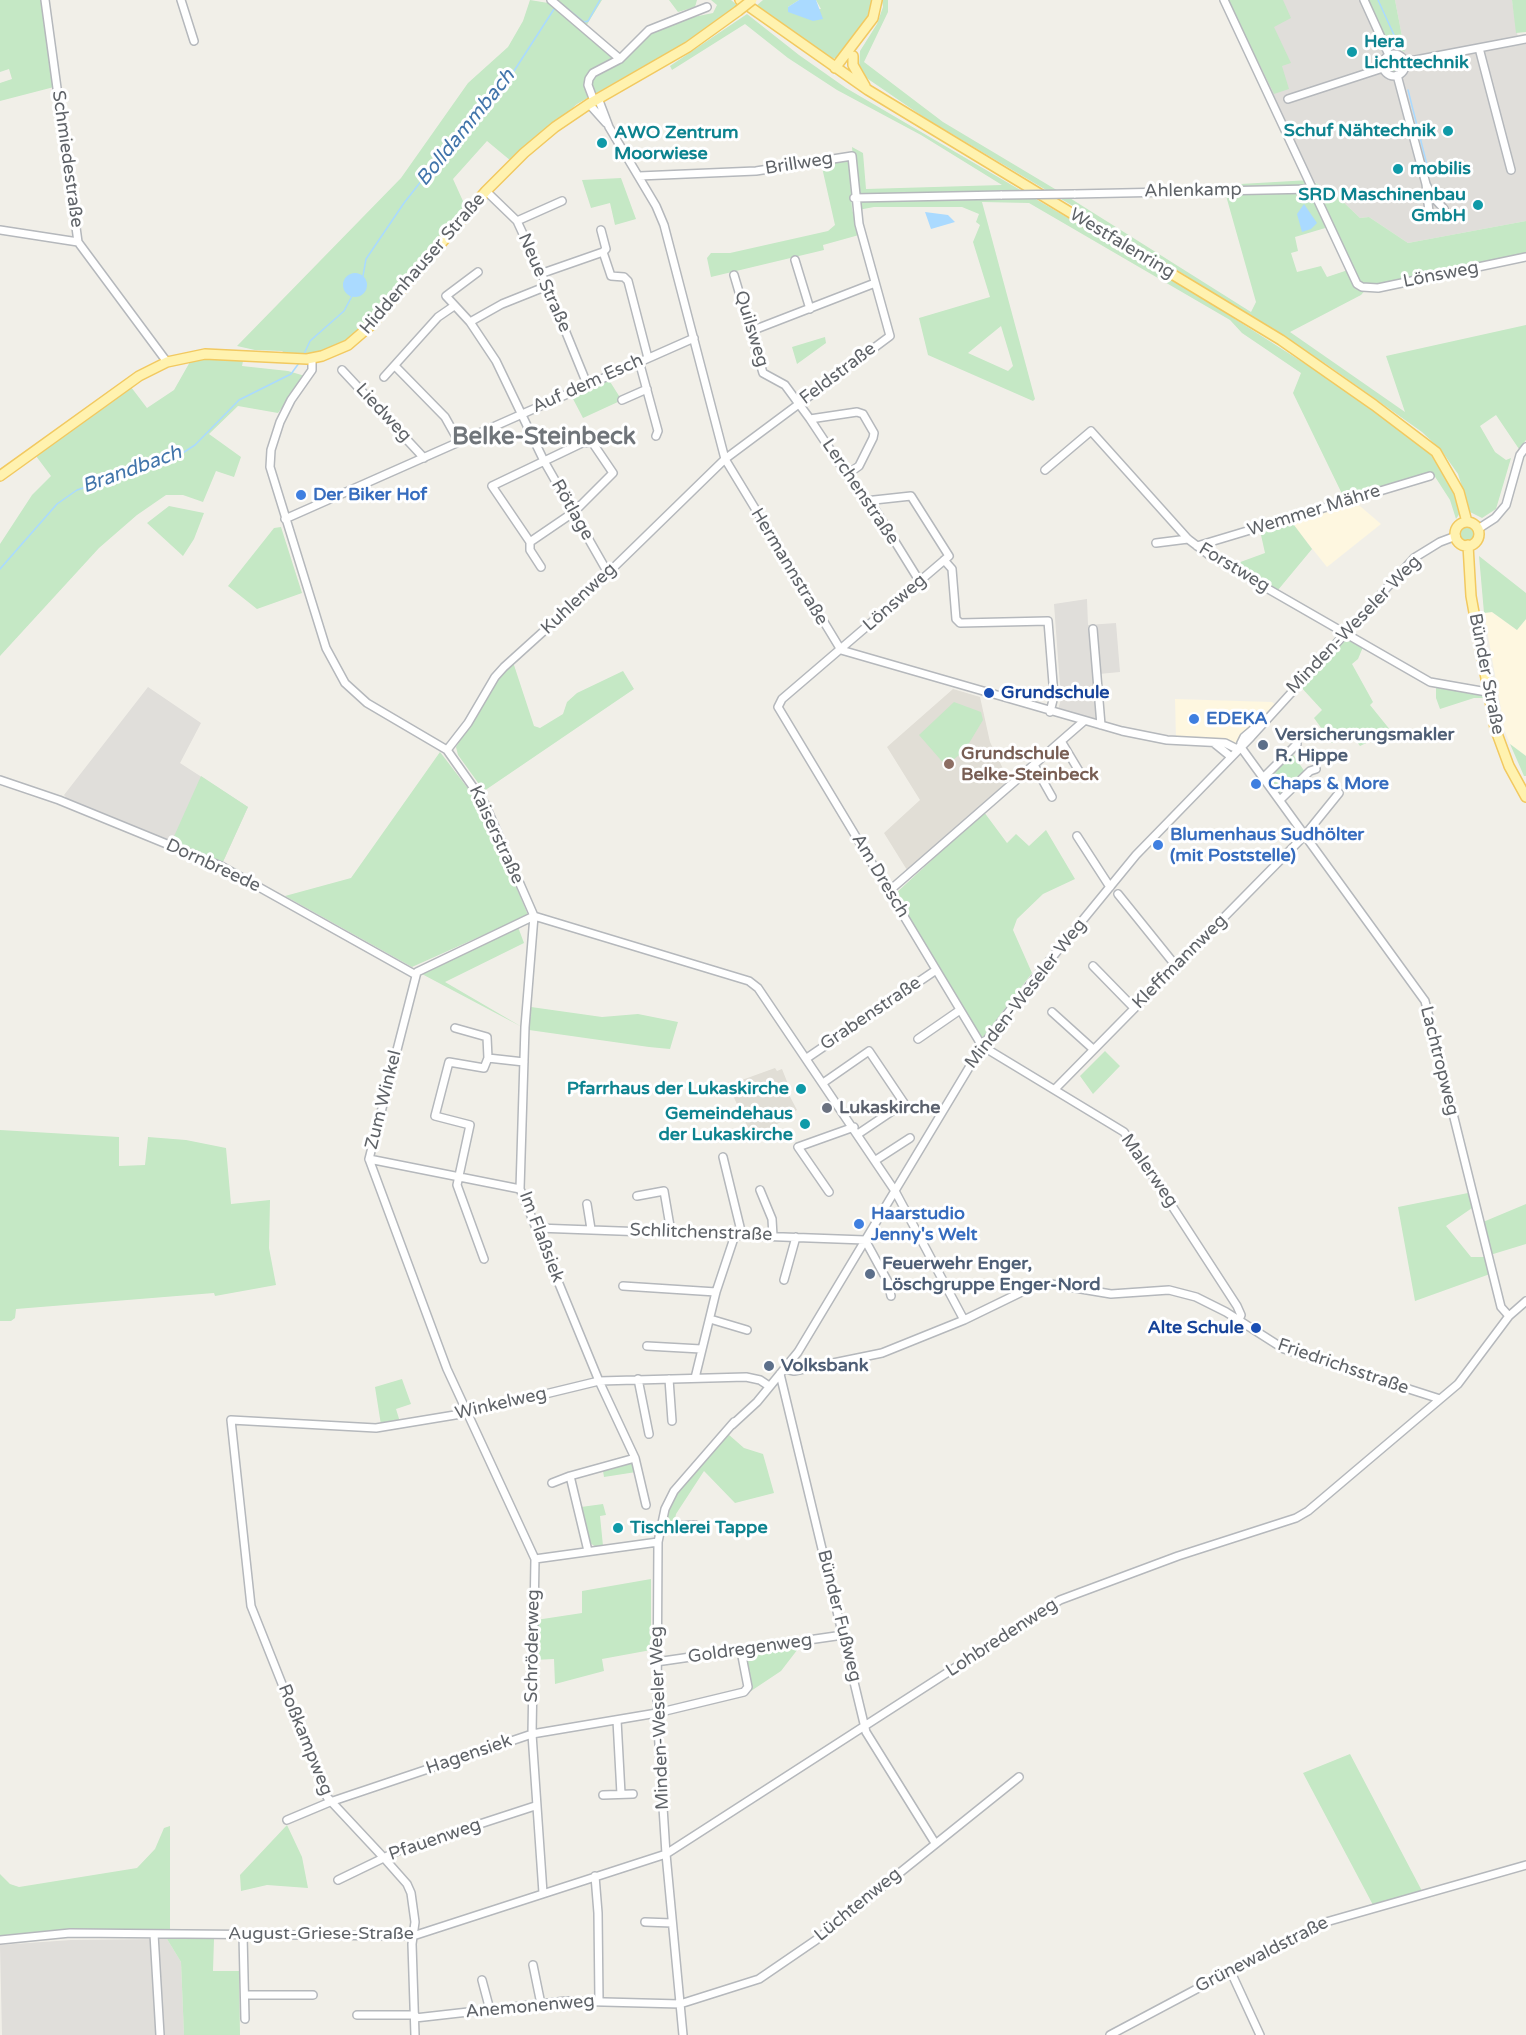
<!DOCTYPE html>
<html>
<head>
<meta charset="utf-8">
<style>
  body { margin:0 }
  canvas { display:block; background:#f1efe8 }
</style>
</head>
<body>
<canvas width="1526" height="2035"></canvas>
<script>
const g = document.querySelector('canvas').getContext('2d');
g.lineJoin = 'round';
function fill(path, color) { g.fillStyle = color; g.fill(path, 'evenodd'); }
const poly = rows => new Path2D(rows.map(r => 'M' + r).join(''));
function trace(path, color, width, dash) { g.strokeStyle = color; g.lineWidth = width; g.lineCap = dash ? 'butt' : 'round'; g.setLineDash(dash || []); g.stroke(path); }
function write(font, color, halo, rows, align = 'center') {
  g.font = font + ' "Varela Round",sans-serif'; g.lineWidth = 6; g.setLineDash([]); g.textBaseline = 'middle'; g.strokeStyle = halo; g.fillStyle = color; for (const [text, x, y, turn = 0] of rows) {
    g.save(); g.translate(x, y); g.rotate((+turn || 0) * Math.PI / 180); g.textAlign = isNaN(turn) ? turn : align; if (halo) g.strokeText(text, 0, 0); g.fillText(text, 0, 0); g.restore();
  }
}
fill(poly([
  [1354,501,1381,524,1327,567,1290,521],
  [1492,612,1517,630,1526,619,1526,756,1510,744,1505,732,1484,613],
  [1175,699,1272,702,1280,708,1236,757,1210,742,1176,738]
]), '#fef7e0');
fill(poly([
  [1226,0,1367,0,1388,44,1405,52,1395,0,1512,0,1519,45,1526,44,1526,221,1408,243,1369,217,1360,218,1335,194,1311,180],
  [1087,599,1088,625,1116,623,1120,672,1099,674,1104,723,1058,710,1061,699,1054,604],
  [148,687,201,723,180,763,248,807,222,864,68,800,64,795],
  [167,1939,181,1962,184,2035,2,2035,0,1945,71,1940]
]), '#e0deda');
fill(poly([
  [953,689,980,697,990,742,1009,781,907,870,884,833,920,800,887,747],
  [775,1068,777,1071,782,1069,788,1084,786,1089,797,1110,790,1114,791,1116,753,1138,728,1085]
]), '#e1ded6');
fill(poly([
  [0,0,42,0,54,87,0,101,0,83,12,79,9,69,0,72],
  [530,0,548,3,549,0,602,0,583,31,620,63,653,30,674,21,713,13,717,5,711,0,731,0,737,5,699,35,577,104,511,161,487,141,453,179,467,210,353,338,339,346,306,355,287,355,282,351,255,350,237,346,401,178,468,83,508,47,523,21],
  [669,0,697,0,695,7,678,12],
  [763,0,799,0,788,7,821,9,816,0,872,0,872,5,864,25,839,57,831,59,756,6],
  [882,0,888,0,888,12,864,62,943,122,1065,195,1251,312,1256,302,1223,185,1310,180,1335,194,1360,218,1369,217,1408,243,1526,221,1526,254,1369,286,1361,295,1290,332,1405,412,1386,356,1526,325,1526,440,1519,449,1496,415,1480,426,1495,452,1506,460,1511,458,1496,509,1482,518,1470,512,1458,474,1441,450,1422,432,1326,364,1120,234,925,118,868,79,859,68,860,51,877,24,883,7],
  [1332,226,1351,269,1327,277,1321,266,1297,272,1291,253,1298,251,1295,237],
  [1228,0,1283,0,1291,18,1274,27,1291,63,1282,66,1289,89,1274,94],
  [1367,0,1395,0,1405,52,1388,44],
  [1512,0,1526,0,1526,32,1516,33],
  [747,14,799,55,846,88,1174,280,1307,365,1395,425,1429,451,1439,463,1454,488,1460,513,1456,519,1450,500,1432,472,1345,500,1293,393,1301,373,1242,333,1230,320,1029,203,982,202,1035,399,1033,401,928,355,919,318,990,297,973,242,980,225,976,222,979,214,962,207,874,207,858,210,852,147,863,153,866,189,1002,185,921,135,837,90,788,58,745,24,672,70,670,66],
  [1001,326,1013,366,1008,371,968,353],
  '1387 65a7 7 0 1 1 14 0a7 7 0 1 1-14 0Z',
  [843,160,849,162,852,209,859,235,823,245,824,250,711,277,707,258,711,253,730,253,828,231,835,225,821,163],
  [621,178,636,219,615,225,610,203,591,208,582,180],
  [825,337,826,343,797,364,792,347],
  [225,359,243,361,242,366,288,371,305,376,278,413,238,406,209,434,241,457,234,477,216,471,203,502,183,495,166,495,137,515,99,548,0,656,0,544,32,495,51,476,36,456,131,387,147,408,174,390,191,360],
  [609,380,621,399,620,401,583,418,572,397],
  [169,506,204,513,194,539,183,556,147,523],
  [1288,517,1312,549,1278,590,1235,564,1265,553,1259,526],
  '1460 534a8 8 0 1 1 16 0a8 8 0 1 1-16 0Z',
  [281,527,302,593,257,609,228,586,274,528],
  [1479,556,1526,593,1526,619,1517,630,1492,612,1484,613],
  [1344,639,1363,647,1358,659,1352,664,1373,702,1370,705,1391,731,1360,746,1352,735,1332,743,1314,718,1322,710,1300,686],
  [513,662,534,726,540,728,563,714,567,702,577,693,623,671,634,689,484,791,458,755,456,747,499,676],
  [1436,686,1479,693,1484,698,1474,698,1440,709,1436,698],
  [954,702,981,712,983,720,965,750,946,766,919,735],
  [1510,744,1526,756,1526,776,1524,776],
  [440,752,483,808,528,915,412,967,285,896,351,878],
  [1292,753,1305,772,1279,794,1269,778],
  [201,776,248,807,222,864,171,843],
  [984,812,1007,843,1016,834,1029,846,1046,830,1075,879,1043,894,1017,919,1013,930,1032,973,981,1040,895,894],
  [518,927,524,943,445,982,522,1027,420,973],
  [531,1007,602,1017,638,1014,678,1022,670,1049,649,1047,529,1030],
  [1105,1051,1120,1066,1093,1094,1080,1076],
  [0,1130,119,1137,119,1166,145,1165,148,1137,186,1140,226,1148,231,1204,270,1200,269,1248,276,1285,215,1296,214,1293,16,1309,15,1318,11,1321,0,1321],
  [1468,1193,1472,1208,1446,1226,1471,1257,1484,1257,1490,1274,1415,1301,1398,1207],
  [1526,1204,1526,1244,1490,1255,1483,1222],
  [402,1379,411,1404,396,1409,400,1422,381,1425,375,1387],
  [728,1434,744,1448,763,1454,774,1493,735,1503,704,1471,676,1514,674,1524,664,1524,674,1497,683,1482],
  [634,1462,636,1472,604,1477,603,1471],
  [603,1504,606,1515,600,1516,603,1546,596,1547,590,1543,581,1507],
  [651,1579,651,1650,602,1659,604,1671,555,1684,554,1659,534,1660,536,1620,582,1613,582,1591],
  [801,1645,781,1671,751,1691,745,1654],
  [1350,1754,1422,1891,1373,1905,1303,1773],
  [287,1825,302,1857,308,1888,267,1885,241,1891,240,1875],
  [170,1826,170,1930,72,1930,0,1937,0,1874,10,1884,19,1887,137,1868,155,1849,164,1828],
  [167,1939,214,1939,213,1971,239,1971,240,2035,184,2035,181,1962]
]), '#c5e8c5');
fill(poly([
  [799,0,816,0,823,19,813,21,788,12,788,7],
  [1304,204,1317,223,1311,229,1302,232,1297,214],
  [925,212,948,215,955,222,931,229],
  '343 285a12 12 0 1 1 24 0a12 12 0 1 1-24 0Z'
]), '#aadaff');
trace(poly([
  [1378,0,1395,37],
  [559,2,584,22,588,21,600,0],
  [1408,90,1427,165],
  [363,276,366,259,404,203,466,124,503,88,556,6],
  [303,356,310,341,344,311,352,296],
  [0,569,57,504,77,490,175,458,195,445,239,400,291,374,299,363]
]), '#aadaff', 1.5);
const minor = poly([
  [45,0,78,242,167,362],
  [181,0,194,41],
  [551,0,620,59,593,73,589,79,588,85,594,101],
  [1224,0,1357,284,1362,287,1378,288,1526,257],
  [1364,0,1389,55],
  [1479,48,1511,170],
  '1383 65a11 11 0 1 1 22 0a11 11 0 1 1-22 0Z',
  [620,59,649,30,707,7],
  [1405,62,1526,39],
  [1397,75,1426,184,1429,212,1433,218,1439,219,1444,209,1432,196,1426,184],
  [598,98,609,127,656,206,664,225,725,459,841,650,1122,731,1167,740,1225,743,1237,749],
  [1288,99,1383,68],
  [589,104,606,123],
  [486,191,517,221,547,286,587,384],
  [1074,194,1312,189],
  [854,198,1002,195],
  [517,221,562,201],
  [0,230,78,242],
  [601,230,606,249,603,252],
  [795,260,810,309],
  [478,272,446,296,470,322,496,361,544,461,608,573],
  [540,274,603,252,611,276,624,277,628,281,648,358],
  [734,275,763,373,785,385,810,419,859,493,876,511,920,582],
  [470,322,502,304,547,286],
  [751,331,875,283],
  [312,358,312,370,291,400,280,422,271,450,270,467,326,648,345,683,367,703,447,750,485,804,534,916,749,981,758,988,895,1191,964,1320],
  [639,361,658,431,656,436],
  [395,366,445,417,459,442],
  [342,370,424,458],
  [384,377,438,317,454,306],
  [622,400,647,389],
  [810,419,857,412,863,414,874,433,873,438,859,466,846,475],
  [592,442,613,473,574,512,530,542,492,486,582,443,592,442],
  [1045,470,1091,431,1188,539,1209,555,1430,682,1487,692],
  [865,501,911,496,949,556,782,699,778,707,982,1046,1124,1132,1237,1306,1241,1315,1239,1320],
  [285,519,694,338],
  [1478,529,1495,518,1506,505,1520,455,1526,447],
  [530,542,530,550,541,567],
  [1156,543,1188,539],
  [1197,546,1430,476],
  [944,560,952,569,956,619,960,623,1048,621,1054,696,1050,712],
  [1093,629,1101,725],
  [1061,741,1079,771],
  [1214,743,1230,756],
  [1241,743,1244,737,1257,726],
  [1240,746,1425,1001,1501,1307,1509,1316],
  [447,750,468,723,495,677,504,667,608,573,725,459,890,336,859,224,852,156,756,171,639,176],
  [1034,765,1052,797],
  [1264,777,1297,744],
  [0,780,59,800,223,867,416,975],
  [1281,799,1310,771,1316,769],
  [1077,836,1110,887],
  [889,891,1084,721],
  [1118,894,1176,966],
  [1093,966,1134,1008],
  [1052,1012,1093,1049],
  [455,1028,487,1037,488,1058],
  [918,1039,960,1010],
  [807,1058,936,970],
  [823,1083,869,1051,904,1103,858,1134],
  [1055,1089,1305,835,1339,793],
  [723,1157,742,1235],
  [369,1159,520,1189],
  [876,1160,910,1138],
  [760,1190,772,1219,773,1236],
  [829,1192,798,1147,854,1127],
  [637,1196,664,1191,671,1232],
  [587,1204,591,1229],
  [537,1228,865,1240,888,1282,891,1296],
  [484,1259,457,1185,470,1125,435,1116,449,1062,484,1068,488,1058,524,1062],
  [784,1280,796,1237],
  [623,1286,716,1292],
  [710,1319,747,1330],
  [647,1346,701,1349],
  [785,1369,794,1371,882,1353,964,1320,1034,1286,1051,1284,1111,1294,1169,1290,1196,1297,1226,1312,1284,1349,1440,1399],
  [780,1374,866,1732,935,1843],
  [695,1378,716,1292,735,1235],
  [638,1379,649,1434],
  [669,1379,672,1421],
  [732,1425,757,1402,798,1352,982,1046,1032,982,1136,855,1251,737,1414,558,1440,542,1456,536],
  [552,1483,570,1476],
  [660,1527,695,1525],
  [588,1551,570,1476,635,1458],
  [535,1559,658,1542],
  [656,1662,843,1635],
  [617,1720,621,1794],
  [603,1795,633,1794],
  [287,1820,330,1802,532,1734,657,1713,744,1692,748,1687,741,1651],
  [595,1876,598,1913,599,2001],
  [338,1880,400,1850,535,1806],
  [543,1893,532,1734,535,1559,447,1369,369,1159,417,972,534,916,525,1027,520,1189,599,1381,635,1458,646,1505],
  [645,1922,672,1923],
  [154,1934,160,2035],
  [243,1935,245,2019],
  [0,1940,70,1933,413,1936,666,1854,1060,1600,1178,1556,1296,1518,1308,1511,1458,1384,1509,1316,1526,1301],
  [533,1965,541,2004],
  [1230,1970,1260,2035],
  [482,1980,490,2010],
  [245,1995,313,1995],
  [357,2015,415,2015],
  [415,2018,566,2001,680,2004,759,1979,816,1940,1019,1777],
  [415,2035,412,1944,415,1922,411,1893,407,1884,384,1858,327,1797,251,1606,231,1420,376,1428,467,1413,599,1381,746,1377,760,1380,769,1386],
  [683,2035,666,1854,657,1713,658,1542,665,1509,674,1491,734,1422],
  [1110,2035,1319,1924,1526,1865]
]);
const major = poly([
  [740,0,868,90,1281,340,1374,405,1436,452,1459,492,1467,522],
  [853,56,853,65,865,86],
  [835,68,873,18,877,0],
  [0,476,139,376,167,362,205,354,307,359,322,356,348,345,370,326,486,191,524,153,555,127,589,104,688,47,738,11],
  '1455 534a12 12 0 1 1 24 0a12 12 0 1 1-24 0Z',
  [1468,545,1471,596,1495,728,1509,766,1526,797]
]);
trace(minor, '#b5b8bc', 10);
trace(major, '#f2c960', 12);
trace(minor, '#fff', 7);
trace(major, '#fff2af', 9);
const minorBridge = poly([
  [1002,195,1074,194]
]);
const majorBridge = poly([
  [738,11,752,0]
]);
trace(minorBridge, '#b5b8bc', 10, []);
trace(majorBridge, '#f2c960', 12, []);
trace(minorBridge, '#fff', 7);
trace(majorBridge, '#fff2af', 9);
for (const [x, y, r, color] of [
  [1352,52,6,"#0f9aa8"],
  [1448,131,6,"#0f9aa8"],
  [602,143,6,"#0f9aa8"],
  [1398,169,6,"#0f9aa8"],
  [1478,205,6,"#0f9aa8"],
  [301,495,6,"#3f7fe0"],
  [989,693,6,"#1a4fb4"],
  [1194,719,6,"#3f7fe0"],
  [1263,745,6,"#5c6f8a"],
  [949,764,6,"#8d6e63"],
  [1256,784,6,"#3f7fe0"],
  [1158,845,6,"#3f7fe0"],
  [801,1089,6,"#0f9aa8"],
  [827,1108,6,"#6b7280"],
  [805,1124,6,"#0f9aa8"],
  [859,1224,6,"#3f7fe0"],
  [870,1274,6,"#5c6f8a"],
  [1256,1328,6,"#1a4fb4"],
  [769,1366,6,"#5c6f8a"],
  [618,1528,6,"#0f9aa8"]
]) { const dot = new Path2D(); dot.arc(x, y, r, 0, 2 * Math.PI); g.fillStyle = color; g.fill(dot); trace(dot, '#fff', 2); }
write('bold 18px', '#0d838f', '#fff', [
  ["Hera",1364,42],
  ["Lichttechnik",1364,63],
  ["Schuf Nähtechnik",1436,131,"right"],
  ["AWO Zentrum",614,133],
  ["Moorwiese",614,154],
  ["mobilis",1410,169],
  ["SRD Maschinenbau",1466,195,"right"],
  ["GmbH",1466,216,"right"],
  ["Pfarrhaus der Lukaskirche",789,1089,"right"],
  ["Gemeindehaus",793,1114,"right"],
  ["der Lukaskirche",793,1135,"right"],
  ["Tischlerei Tappe",630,1528]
], 'left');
write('18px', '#5f6368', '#fff', [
  ["Schmiedestraße",67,159,82],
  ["Brillweg",799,164,-9],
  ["Ahlenkamp",1193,191,-1],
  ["Westfalenring",1122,244,31],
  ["Hiddenhauser Straße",423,264,-49],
  ["Lönsweg",1441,275,-11],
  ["Neue Straße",544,283,66],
  ["Quilsweg",751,329,73],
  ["Feldstraße",838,374,-37],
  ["Auf dem Esch",588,384,-24],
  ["Liedweg",383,413,47],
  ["Lerchenstraße",860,492,56],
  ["Rötlage",572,510,60],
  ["Wemmer Mähre",1314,511,-17],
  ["Hermannstraße",789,567,59],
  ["Forstweg",1234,568,31],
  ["Kuhlenweg",579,599,-43],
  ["Lönsweg",895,603,-41],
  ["Minden-Weseler Weg",1354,625,-46],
  ["Bünder Straße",1486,674,79],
  ["Kaiserstraße",496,835,65],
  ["Dornbreede",213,866,25],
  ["Am Dresch",880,876,59],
  ["Kleffmannweg",1180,962,-45],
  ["Minden-Weseler Weg",1026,994,-52],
  ["Grabenstraße",871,1014,-34],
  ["Lachtropweg",1439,1061,76],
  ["Zum Winkel",384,1100,-76],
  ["Malerweg",1149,1171,55],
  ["Schlitchenstraße",701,1233,2],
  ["Im Flaßsiek",541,1237,69],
  ["Friedrichsstraße",1343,1367,19],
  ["Winkelweg",501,1404,-13],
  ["Bünder Fußweg",839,1616,76],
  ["Lohbredenweg",1002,1638,-33],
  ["Schröderweg",533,1646,-89],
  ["Goldregenweg",750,1649,-8],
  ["Minden-Weseler Weg",660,1718,-92],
  ["Roßkampweg",305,1740,68],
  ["Hagensiek",469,1755,-19],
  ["Pfauenweg",435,1840,-19],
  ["Lüchtenweg",858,1905,-39],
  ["August-Griese-Straße",321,1934],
  ["Grünewaldstraße",1262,1955,-27],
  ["Anemonenweg",530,2007,-5]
]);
write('bold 18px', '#366cbe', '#fff', [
  ["Der Biker Hof",313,495],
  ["EDEKA",1206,719],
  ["Chaps & More",1268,784],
  ["Blumenhaus Sudhölter",1170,835],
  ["(mit Poststelle)",1170,856],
  ["Haarstudio",871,1214],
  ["Jenny's Welt",871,1235]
], 'left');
write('bold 18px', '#164399', '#fff', [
  ["Grundschule",1001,693],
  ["Alte Schule",1244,1328,"right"]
], 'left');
write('bold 18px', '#4e5e75', '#fff', [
  ["Versicherungsmakler",1275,735],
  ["R. Hippe",1275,756],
  ["Feuerwehr Enger,",882,1264],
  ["Löschgruppe Enger-Nord",882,1285],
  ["Volksbank",781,1366]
], 'left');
write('bold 18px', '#785e54', '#fff', [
  ["Grundschule",961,754],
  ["Belke-Steinbeck",961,775]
], 'left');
write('bold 18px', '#5b616d', '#fff', [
  ["Lukaskirche",839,1108]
], 'left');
write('italic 20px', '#4174aa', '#fff', [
  ["Bolldammbach",466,128,-51],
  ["Brandbach",132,470,-20]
]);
write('bold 24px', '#70757a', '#fff', [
  ["Belke-Steinbeck",544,438]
]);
</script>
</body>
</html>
